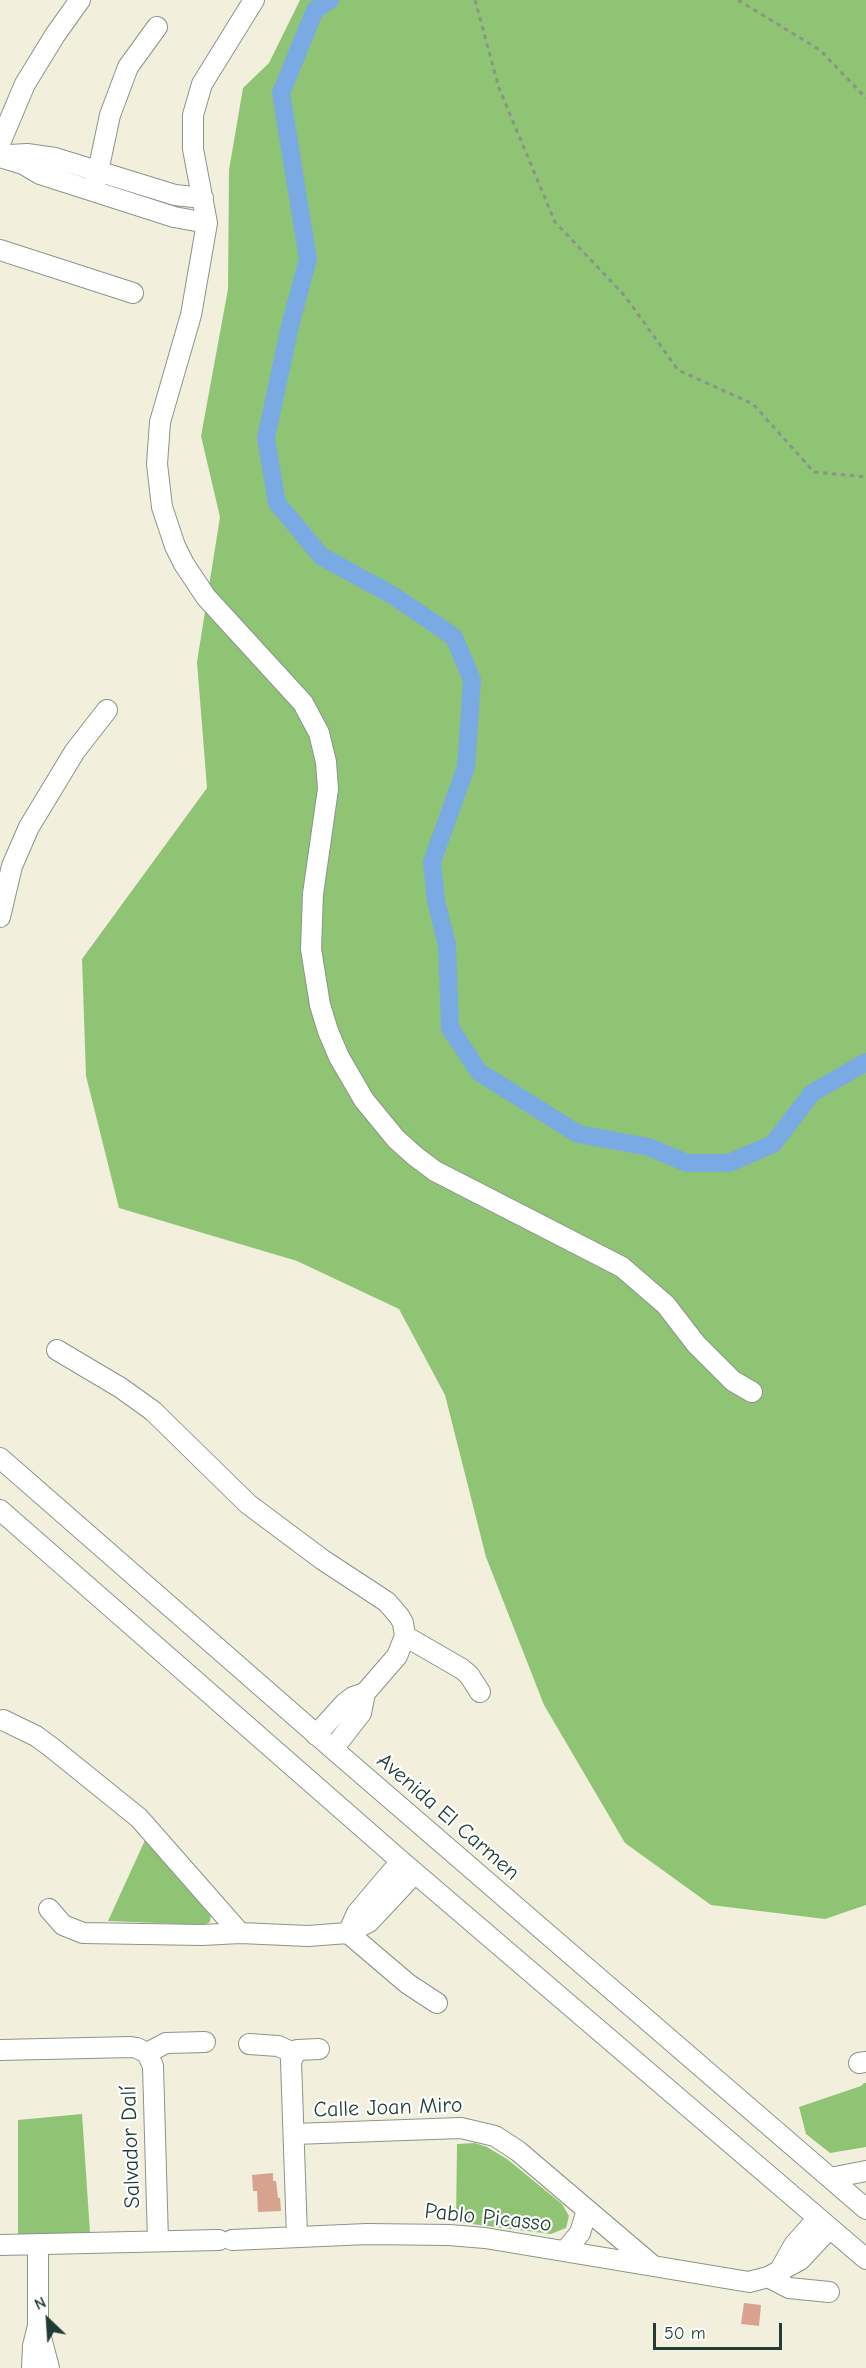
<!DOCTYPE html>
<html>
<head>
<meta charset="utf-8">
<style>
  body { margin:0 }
  #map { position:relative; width:866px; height:2368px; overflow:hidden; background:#f2efdc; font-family:"Comic Neue",sans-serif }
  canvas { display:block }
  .north { position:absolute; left:18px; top:2290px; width:60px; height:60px; -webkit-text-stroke:4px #fff; paint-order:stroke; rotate:335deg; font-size:16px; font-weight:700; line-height:24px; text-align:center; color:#1f3d34 }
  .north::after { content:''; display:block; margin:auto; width:21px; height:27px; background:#1f3d34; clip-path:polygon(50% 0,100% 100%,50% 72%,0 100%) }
  .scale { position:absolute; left:653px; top:2323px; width:129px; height:27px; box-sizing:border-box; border:3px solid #1f3d34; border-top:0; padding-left:8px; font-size:18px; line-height:21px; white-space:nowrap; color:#1f3d34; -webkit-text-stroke:4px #fff; paint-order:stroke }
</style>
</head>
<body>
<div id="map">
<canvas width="866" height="2368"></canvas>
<div class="north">N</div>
<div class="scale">50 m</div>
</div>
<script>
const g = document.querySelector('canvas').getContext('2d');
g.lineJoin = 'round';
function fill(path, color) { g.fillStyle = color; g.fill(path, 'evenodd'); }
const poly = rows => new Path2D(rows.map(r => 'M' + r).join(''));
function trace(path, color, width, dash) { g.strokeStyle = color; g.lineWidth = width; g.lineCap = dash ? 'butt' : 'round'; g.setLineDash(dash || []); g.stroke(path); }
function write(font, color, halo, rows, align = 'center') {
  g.font = font + ' "Comic Neue",sans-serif'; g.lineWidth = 4.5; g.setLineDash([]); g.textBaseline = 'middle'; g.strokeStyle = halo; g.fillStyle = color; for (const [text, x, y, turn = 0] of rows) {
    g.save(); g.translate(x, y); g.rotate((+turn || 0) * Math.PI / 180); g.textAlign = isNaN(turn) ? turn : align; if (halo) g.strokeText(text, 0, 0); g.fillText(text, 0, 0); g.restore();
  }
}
fill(poly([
  [300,0,866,0,866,1905,825,1919,711,1905,625,1843,544,1705,486,1557,445,1395,399,1309,297,1261,119,1208,86,1076,82,959,207,788,197,662,220,517,201,436,228,289,229,170,243,88,269,63],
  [146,1838,211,1913,210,1922,204,1925,108,1921],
  [864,2083,866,2083,866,2147,830,2153,806,2134,799,2107,861,2086],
  [82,2114,90,2233,18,2237,18,2120],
  [475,2143,487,2147,507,2159,562,2204,569,2216,566,2228,551,2234,456,2222,457,2144]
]), '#90c475');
trace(poly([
  [330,0,315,10,281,93,308,259,290,326,266,438,277,503,321,556,394,596,454,637,472,680,466,767,432,862,436,901,447,945,450,1028,479,1072,578,1134,649,1147,687,1163,729,1163,773,1144,812,1093,866,1062]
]), '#79aae4', 18);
fill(poly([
  [273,2173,273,2181,276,2181,278,2198,280,2198,281,2211,258,2212,257,2191,253,2191,252,2175],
  [744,2303,761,2305,759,2326,741,2324]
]), '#d7a28e');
const minor = poly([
  [254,0,202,84,193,115,193,149,207,223,191,315,160,422,157,464,162,507,175,546,184,564,206,597,303,703,319,733,326,762,328,789,313,894,311,949,320,1005,328,1031,339,1057,364,1100,396,1139,415,1156,435,1171,622,1267,666,1305,696,1344,733,1381,752,1392],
  [0,143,25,84,55,35,80,0],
  [9,155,27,154,55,158,175,195,203,198],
  [0,157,23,164,40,174,174,217,207,223],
  [96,181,110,115,128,67,157,27],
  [0,250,133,293],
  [0,917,12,866,29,827,75,751,107,710],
  [57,1350,121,1388,153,1411,248,1504,323,1560,387,1602,399,1616,403,1623,405,1636,397,1656,365,1693,353,1697,345,1703,316,1735],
  [0,1458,333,1749,866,2209],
  [0,1510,401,1861,866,2259],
  [405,1636,462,1669,469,1675,480,1692],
  [3,1720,36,1736,51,1747,139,1818,240,1933,308,1936,348,1933,369,1922,415,1873],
  [333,1749,361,1713,365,1693],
  [49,1909,63,1925,83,1933,202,1935,240,1933],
  [348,1933,408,1984,437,2003],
  [348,1933,357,1913,401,1861],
  [249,2044,278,2046,294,2053],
  [0,2050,131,2047,137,2048,147,2053,153,2066,158,2241],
  [147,2053,166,2043,205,2042],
  [859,2063,866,2062],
  [294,2134,461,2128,495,2136,518,2151,652,2265],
  [830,2178,866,2171],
  [297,2236,291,2061,297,2050,319,2049],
  [232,2240,367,2234,449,2235,485,2238,749,2282,768,2277,800,2260,830,2228],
  [0,2245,219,2240],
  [565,2251,580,2233,587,2210],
  [780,2270,794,2245,818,2218],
  [768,2277,789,2288,829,2292],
  [38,2326,49,2368],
  [32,2368,33,2346,38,2326,38,2244]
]);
trace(minor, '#889688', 22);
trace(poly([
  [475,0,499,88,555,222,625,296,678,370,753,404,814,472,866,477],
  [738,0,820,50,866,98]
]), '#889688', 3, [4.5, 4.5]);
trace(minor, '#fff', 20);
write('22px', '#1f3d34', '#fff', [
  ["Avenida El Carmen",448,1817,41],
  ["Calle Joan Miro",388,2108,-2],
  ["Salvador Dalí",131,2147,-92],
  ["Pablo Picasso",488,2218,6]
]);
</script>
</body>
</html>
